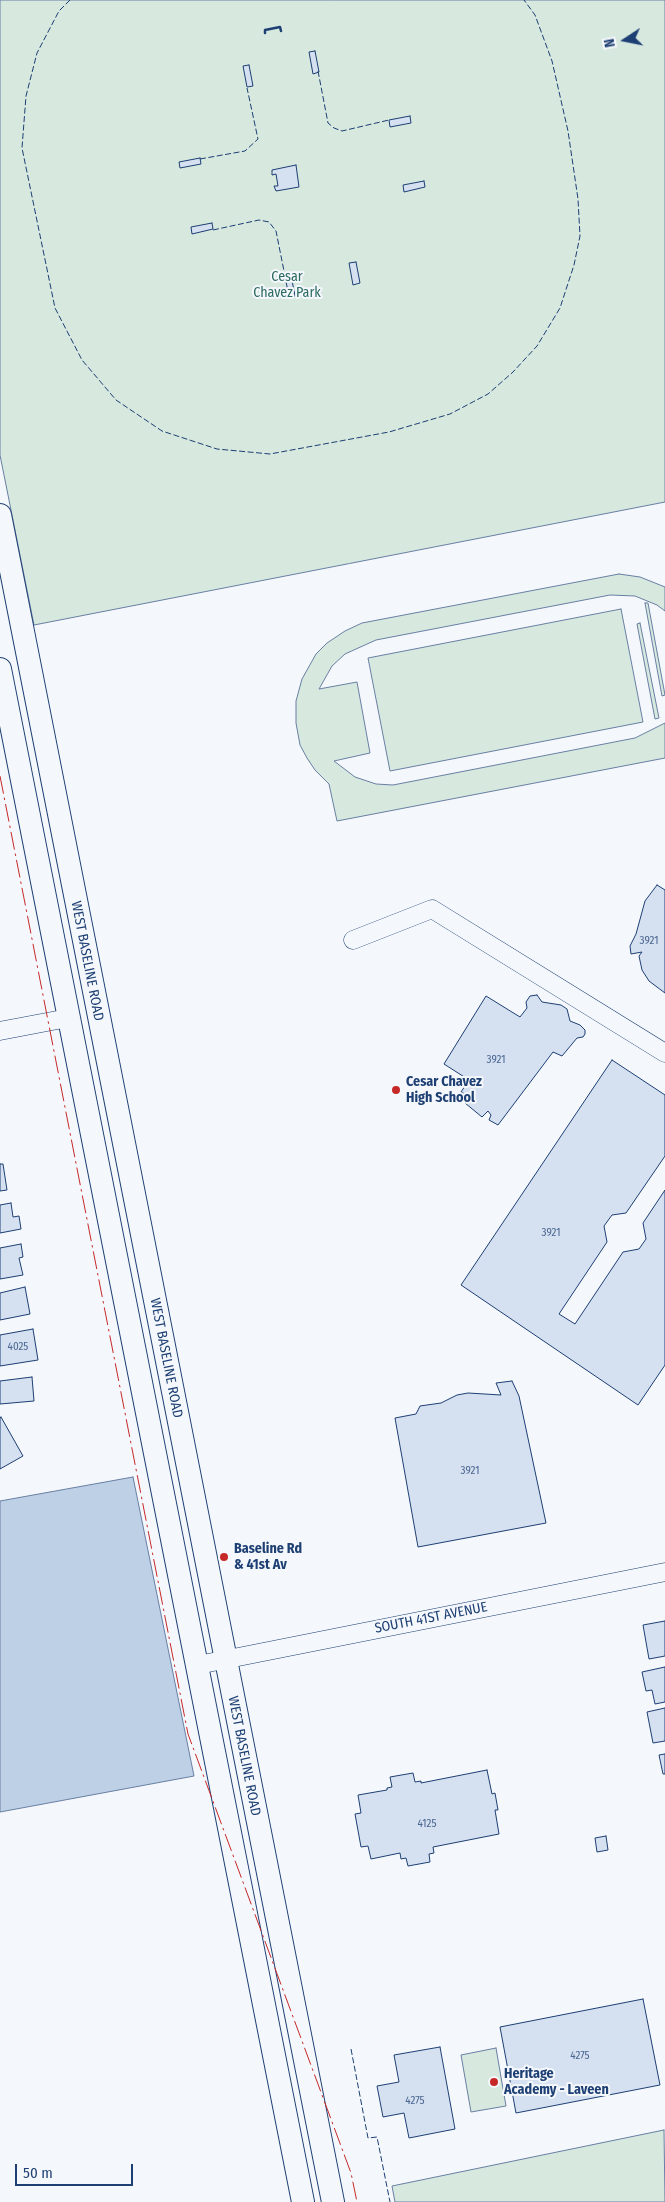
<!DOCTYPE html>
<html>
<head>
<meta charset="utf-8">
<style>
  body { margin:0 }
  #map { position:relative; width:665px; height:2202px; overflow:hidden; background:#f4f7fb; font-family:"Fira Sans Condensed",sans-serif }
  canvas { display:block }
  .north { position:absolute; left:600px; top:15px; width:50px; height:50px; -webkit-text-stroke:4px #f4f7fb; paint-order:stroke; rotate:259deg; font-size:14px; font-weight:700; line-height:20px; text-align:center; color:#1d3f73 }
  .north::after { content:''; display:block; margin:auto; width:18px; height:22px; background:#1d3f73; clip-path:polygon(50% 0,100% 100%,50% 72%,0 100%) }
  .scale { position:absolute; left:15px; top:2164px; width:118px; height:22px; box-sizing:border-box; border:2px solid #1d3f73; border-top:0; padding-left:6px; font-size:15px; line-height:18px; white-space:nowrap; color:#1d3f73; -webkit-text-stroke:4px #f4f7fb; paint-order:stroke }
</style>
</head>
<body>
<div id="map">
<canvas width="665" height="2202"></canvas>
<div class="north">N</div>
<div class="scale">50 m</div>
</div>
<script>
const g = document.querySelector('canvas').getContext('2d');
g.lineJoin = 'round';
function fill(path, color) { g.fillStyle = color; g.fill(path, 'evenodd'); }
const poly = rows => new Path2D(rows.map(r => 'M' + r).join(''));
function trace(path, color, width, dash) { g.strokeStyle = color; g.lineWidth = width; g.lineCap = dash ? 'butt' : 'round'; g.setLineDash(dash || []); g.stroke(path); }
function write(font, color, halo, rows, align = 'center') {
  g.font = font + ' "Fira Sans Condensed",sans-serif'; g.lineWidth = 4; g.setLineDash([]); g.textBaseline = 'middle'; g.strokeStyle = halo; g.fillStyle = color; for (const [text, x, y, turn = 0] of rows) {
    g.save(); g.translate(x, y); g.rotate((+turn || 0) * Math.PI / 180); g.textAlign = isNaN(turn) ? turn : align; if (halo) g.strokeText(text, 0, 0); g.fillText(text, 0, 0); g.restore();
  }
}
const green = poly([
  [0,0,665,0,665,502,34,625,0,455,0,0],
  [619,574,640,577,665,587,665,611,657,605,635,596,610,595,376,640,345,654,332,666,319,689,357,682,370,753,334,761,355,777,376,784,393,785,635,738,665,723,665,758,337,821,329,784,315,770,307,758,300,745,296,723,296,701,302,679,316,654,327,643,345,631,362,623,619,574],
  [645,603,648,603,665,695,662,696,645,603],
  [621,609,643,722,390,771,368,658,621,609],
  [640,623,659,718,655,719,637,624,640,623],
  [496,2048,506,2106,471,2112,461,2055,496,2048],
  [664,2130,665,2202,395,2202,392,2186,664,2130]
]);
fill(green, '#d7e8df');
trace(green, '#687fa3', 1);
const water = poly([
  [133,1477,194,1776,0,1812,0,1501,133,1477]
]);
fill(water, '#bed0e5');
trace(water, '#687fa3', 1);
const building = poly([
  [315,51,319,72,313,74,309,52,315,51],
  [249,65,253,86,247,87,243,66,249,65],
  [410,116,411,123,390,127,389,120,410,116],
  [200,158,201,164,180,168,179,162,200,158],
  [296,165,299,187,276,191,274,186,278,186,276,174,272,175,272,170,296,165],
  [424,181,425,187,404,192,403,185,424,181],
  [212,223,213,229,192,234,191,227,212,223],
  [356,262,360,283,353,285,349,263,356,262],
  [291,275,295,296,289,297,285,276,291,275],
  [657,885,665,890,665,993,649,981,642,970,639,956,642,952,631,954,630,946,636,934,645,901,657,885],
  [537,995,542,1002,561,1005,567,1009,570,1021,580,1025,585,1030,585,1034,583,1037,577,1038,562,1056,553,1052,498,1125,489,1120,491,1115,488,1111,482,1117,465,1103,469,1096,461,1092,469,1080,444,1064,486,996,520,1017,527,1008,526,1002,530,996,537,995],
  [612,1060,665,1095,665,1156,626,1213,612,1215,604,1226,607,1242,559,1314,575,1324,623,1252,639,1249,646,1239,643,1223,665,1190,665,1365,638,1405,461,1285,612,1060],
  [0,1164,3,1164,7,1190,0,1191,0,1164],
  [11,1203,13,1217,19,1216,21,1229,0,1233,0,1205,11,1203],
  [21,1244,23,1257,19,1258,23,1275,0,1279,0,1248,21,1244],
  [25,1287,30,1314,0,1320,0,1293,25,1287],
  [33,1329,38,1360,0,1366,0,1335,33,1329],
  [32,1377,34,1401,0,1404,0,1381,32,1377],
  [512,1381,519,1396,546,1523,418,1547,395,1418,416,1414,420,1406,441,1403,457,1395,468,1393,501,1395,496,1383,512,1381],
  [1,1417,23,1456,0,1469,0,1418,1,1417],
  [665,1621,665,1656,649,1659,643,1625,665,1621],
  [665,1667,665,1702,655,1704,652,1690,646,1691,642,1672,665,1667],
  [665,1708,665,1741,653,1743,647,1712,665,1708],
  [665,1754,665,1774,663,1774,659,1755,665,1754],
  [487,1770,492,1794,495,1793,498,1810,495,1810,499,1834,433,1847,434,1853,429,1854,430,1862,408,1866,406,1858,401,1859,400,1853,371,1859,368,1846,361,1847,355,1814,361,1813,358,1795,387,1790,387,1788,392,1787,390,1777,413,1773,415,1782,421,1781,421,1783,487,1770],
  [606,1836,608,1850,597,1852,595,1838,606,1836],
  [643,1999,660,2085,516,2113,500,2027,643,1999],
  [440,2047,455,2129,409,2138,404,2113,383,2117,377,2086,399,2082,394,2055,440,2047]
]);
fill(building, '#d5e0f0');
trace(building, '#1d3f73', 1);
const minor = poly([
  [353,940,432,909,665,1053],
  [0,1031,68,1018],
  [198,1665,665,1572]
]);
const major = poly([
  [0,515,333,2202],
  [0,669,303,2202]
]);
trace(minor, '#1d3f73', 19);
trace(major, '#1d3f73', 24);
trace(minor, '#f4f7fb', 18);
trace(major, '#f4f7fb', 22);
trace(poly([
  [70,0,59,11,37,53,26,96,22,148,55,308,82,360,116,400,162,431,217,449,270,454,389,432,450,414,488,394,513,372,537,346,560,308,574,265,580,236,578,199,568,131,552,61,535,15,524,0],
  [318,71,328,123,334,128,342,131,389,120],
  [200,159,245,151,258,139,247,88],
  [213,230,259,220,269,222,276,231,285,276],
  [351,2049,368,2138,377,2137,390,2202]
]), '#1d3f73', 1, [6, 2.5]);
trace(poly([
  [265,33,265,30,280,27,281,31]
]), '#1d3f73', 2.5);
trace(poly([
  [0,776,188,1734,351,2173,357,2202]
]), '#c62828', 1, [18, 4, 2.5, 4]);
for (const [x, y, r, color] of [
  [396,1090,5,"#c62828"],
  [224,1557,5,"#c62828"],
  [494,2082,5,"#c62828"]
]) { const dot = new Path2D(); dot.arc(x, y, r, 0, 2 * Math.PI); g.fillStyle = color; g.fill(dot); trace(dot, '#f4f7fb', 2); }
write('11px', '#4b6792', null, [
  ["3921",649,941],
  ["3921",496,1060],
  ["3921",551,1233],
  ["4025",18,1347],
  ["3921",470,1471],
  ["4125",427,1824],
  ["4275",580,2056],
  ["4275",415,2101]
]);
write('14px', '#2c6c60', '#f4f7fb', [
  ["Cesar",287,277],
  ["Chavez Park",287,293]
]);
write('14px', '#1d3f73', '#f4f7fb', [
  ["WEST BASELINE ROAD",87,961,79],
  ["WEST BASELINE ROAD",166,1358,79],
  ["SOUTH 41ST AVENUE",431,1618,-11],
  ["WEST BASELINE ROAD",244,1756,79]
]);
write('bold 14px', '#1d3f73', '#f4f7fb', [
  ["Cesar Chavez",406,1082],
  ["High School",406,1098],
  ["Baseline Rd",234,1549],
  ["& 41st Av",234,1565],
  ["Heritage",504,2074],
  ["Academy - Laveen",504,2090]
], 'left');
</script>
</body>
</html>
